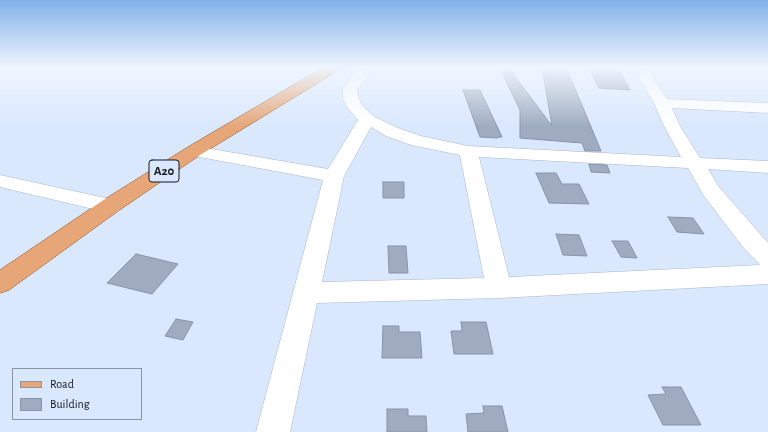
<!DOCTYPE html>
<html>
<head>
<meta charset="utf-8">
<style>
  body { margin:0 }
  #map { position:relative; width:768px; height:432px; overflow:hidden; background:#dae8fd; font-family:"Alegreya Sans",sans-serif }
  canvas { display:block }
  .legend { position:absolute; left:12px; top:368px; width:130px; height:52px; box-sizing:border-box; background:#dae8fd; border:1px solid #8a94a4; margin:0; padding:5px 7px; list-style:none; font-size:12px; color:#13171f }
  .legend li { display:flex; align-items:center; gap:8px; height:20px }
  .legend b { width:20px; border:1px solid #8a94a4 }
</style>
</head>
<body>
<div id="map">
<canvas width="768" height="432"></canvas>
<ul class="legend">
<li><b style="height:5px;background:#e6a678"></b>Road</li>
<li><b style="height:11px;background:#9facc0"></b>Building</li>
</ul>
</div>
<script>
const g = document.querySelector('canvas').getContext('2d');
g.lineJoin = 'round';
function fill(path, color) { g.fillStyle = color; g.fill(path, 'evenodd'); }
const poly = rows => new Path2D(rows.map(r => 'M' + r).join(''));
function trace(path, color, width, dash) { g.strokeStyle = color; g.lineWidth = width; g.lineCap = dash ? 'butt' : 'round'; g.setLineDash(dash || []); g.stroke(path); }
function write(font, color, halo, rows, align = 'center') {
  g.font = font + ' "Alegreya Sans",sans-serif'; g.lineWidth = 3; g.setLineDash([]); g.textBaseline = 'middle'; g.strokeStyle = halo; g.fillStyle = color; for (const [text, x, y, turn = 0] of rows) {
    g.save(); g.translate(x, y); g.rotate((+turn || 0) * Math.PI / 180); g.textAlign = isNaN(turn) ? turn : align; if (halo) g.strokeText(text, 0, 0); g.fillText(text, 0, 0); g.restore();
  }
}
const building = poly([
  [499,67,508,67,552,126,542,67,566,67,601,151,585,151,582,143,520,138,520,110,499,67],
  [588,67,619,70,630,90,599,88,588,67],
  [463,90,480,90,502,137,498,137,498,138,480,137,463,90],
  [589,164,607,165,610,173,591,172,589,164],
  [536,173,556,173,562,184,579,184,589,204,549,203,536,173],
  [383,182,404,182,404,198,383,198,383,182],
  [668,217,693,218,704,234,677,232,668,217],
  [556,234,579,235,587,256,563,255,556,234],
  [612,241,628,241,637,258,621,257,612,241],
  [388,246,406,246,408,273,389,273,388,246],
  [136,254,178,264,152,294,107,283,136,254],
  [176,319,193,322,183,340,165,336,176,319],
  [461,322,486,322,493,354,454,354,451,331,462,331,461,322],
  [383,326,399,326,399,332,420,332,422,358,382,358,383,326],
  [662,387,681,387,701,425,663,425,648,395,666,394,662,387],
  [483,406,502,406,508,432,468,432,466,414,484,413,483,406],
  [387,409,408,409,408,416,426,416,427,432,387,432,387,409]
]);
fill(building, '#9facc0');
trace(building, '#8793a7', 1);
const minor = poly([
  [361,67,376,67,357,89,359,99,362,105,373,116,398,128,421,136,468,146,681,157,664,126,654,103,632,67,646,67,667,99,768,103,768,113,672,108,680,126,700,158,768,161,768,173,708,169,719,187,768,243,768,284,499,298,317,303,290,432,256,432,323,180,194,156,188,155,185,151,188,147,194,146,328,169,358,120,347,107,343,99,343,89,351,77,361,67],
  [371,127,386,136,411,145,460,155,484,278,322,282,344,176,371,127],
  [479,157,688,168,704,196,743,247,760,265,509,277,479,157],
  [0,175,110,199,118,201,121,206,118,211,110,213,0,187,0,175]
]);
const major = poly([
  [324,67,341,67,339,70,200,155,118,211,9,290,0,293,0,270,102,201,188,147,324,67]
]);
trace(minor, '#a8b6ca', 1);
trace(major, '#914e1e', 1);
fill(minor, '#fff');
fill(major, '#e6a678');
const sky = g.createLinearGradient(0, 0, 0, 127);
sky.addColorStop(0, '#81b2e9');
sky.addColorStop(0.53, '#eef5fe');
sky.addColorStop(1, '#eef5fe00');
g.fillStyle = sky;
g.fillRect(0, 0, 768, 127);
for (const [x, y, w] of [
  [164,171,30]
]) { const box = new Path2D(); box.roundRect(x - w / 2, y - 11, w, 22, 3); g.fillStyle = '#dae8fd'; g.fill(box); trace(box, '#13171f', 1); }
write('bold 13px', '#13171f', null, [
  ["A20",164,171]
]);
</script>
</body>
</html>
